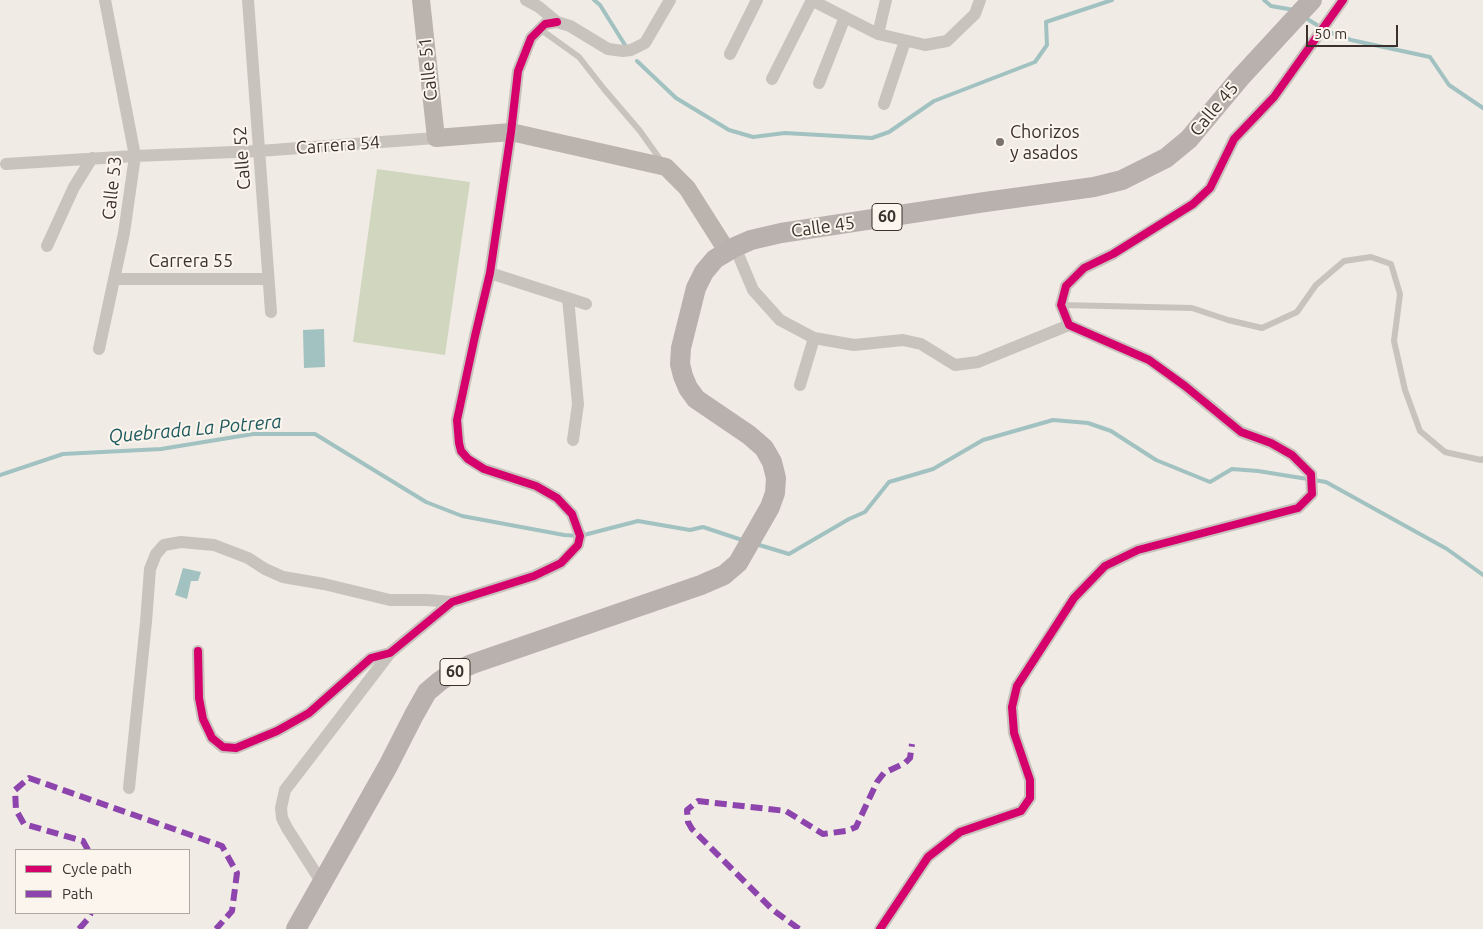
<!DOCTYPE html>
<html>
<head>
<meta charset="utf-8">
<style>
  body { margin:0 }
  #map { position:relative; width:1483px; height:929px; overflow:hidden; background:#f0ebe5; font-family:Ubuntu,sans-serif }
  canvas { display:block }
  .legend { position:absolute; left:15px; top:849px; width:175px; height:65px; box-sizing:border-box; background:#fbf5ee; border:1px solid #aea6a0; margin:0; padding:6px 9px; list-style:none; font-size:15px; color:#3b302b }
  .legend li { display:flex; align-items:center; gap:10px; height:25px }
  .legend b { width:25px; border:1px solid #aea6a0 }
  .scale { position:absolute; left:1306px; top:25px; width:92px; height:22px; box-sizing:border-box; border:2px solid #3b302b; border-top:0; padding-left:6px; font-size:15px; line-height:18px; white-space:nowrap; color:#3b302b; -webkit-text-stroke:4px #fbf5ee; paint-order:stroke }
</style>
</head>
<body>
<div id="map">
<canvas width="1483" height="929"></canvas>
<ul class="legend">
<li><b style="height:6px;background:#d6006c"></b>Cycle path</li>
<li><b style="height:6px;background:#8e44ad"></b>Path</li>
</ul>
<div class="scale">50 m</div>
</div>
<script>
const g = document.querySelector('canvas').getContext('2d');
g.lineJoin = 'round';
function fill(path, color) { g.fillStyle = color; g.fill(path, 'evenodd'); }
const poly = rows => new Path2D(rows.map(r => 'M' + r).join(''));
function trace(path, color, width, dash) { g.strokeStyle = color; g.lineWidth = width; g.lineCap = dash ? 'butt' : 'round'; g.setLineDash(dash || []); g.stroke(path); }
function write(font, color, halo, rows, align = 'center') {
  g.font = font + ' Ubuntu,sans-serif'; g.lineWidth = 4; g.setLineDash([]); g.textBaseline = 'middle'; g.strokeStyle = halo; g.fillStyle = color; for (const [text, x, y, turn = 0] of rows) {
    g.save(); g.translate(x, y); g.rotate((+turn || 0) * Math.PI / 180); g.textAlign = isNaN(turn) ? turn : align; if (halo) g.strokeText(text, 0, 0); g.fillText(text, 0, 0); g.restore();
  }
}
fill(poly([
  [377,169,470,182,445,355,353,342]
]), '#d1d6bf');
fill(poly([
  [324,329,325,367,304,368,303,330],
  [183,568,201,572,198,581,191,581,187,599,175,595]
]), '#a1c2c1');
trace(poly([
  [594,0,600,5,625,45],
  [1264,0,1271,6,1294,10],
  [1304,17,1317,25],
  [1326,31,1351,40,1430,57,1449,85,1483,108],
  [637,61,676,98,729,130,753,137,785,133,872,138,889,132,934,101,1035,62,1047,45,1046,22,1112,0],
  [0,475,63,454,161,449,253,434,315,434,426,502,462,516,564,535,580,536,638,521,690,530,703,527,745,541],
  [756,544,789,554,849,519,865,512,889,482,933,469,983,440,1053,420,1088,423,1111,431,1156,460,1210,482,1232,469,1258,471,1326,482,1447,549,1483,575]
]), '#a1c2c1', 4);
trace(poly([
  [540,29,579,57,604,89,640,131,662,162],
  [1061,305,1192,308,1228,320,1262,328,1297,312,1316,285,1344,261,1371,257,1391,264,1400,294,1394,341,1405,390,1420,431,1445,452,1481,460,1483,459]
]), '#c9c3be', 6);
trace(poly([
  [248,0,271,312],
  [526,0,539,7,557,22,570,26,608,49,623,51,631,50,645,43,670,0],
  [811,0,878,34,925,45,947,41,975,14,980,0],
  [878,34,886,0],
  [730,54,757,0],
  [772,79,812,0],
  [819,83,845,17],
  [884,104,905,41],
  [6,164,135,156,259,151,436,138],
  [47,246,74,187,92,158],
  [735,247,753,290,780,320,814,338,800,385],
  [490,273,586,304],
  [114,279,268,279],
  [568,298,578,404,573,440],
  [814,338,854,345,903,340,921,344,955,365,978,362,1069,325],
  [99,349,124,233,135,156,105,0],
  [198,651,199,698,203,719,212,738,223,747,236,748,277,731,309,713,371,658,390,653,452,602,534,576,561,563,578,545,580,536,572,514,557,498,536,486,484,469,468,459,461,451,459,443,457,420,475,336,490,273,511,132,518,71,531,38,545,24,557,22],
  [129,788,146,622,150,569,156,554,164,545,181,542,214,545,248,558,265,569,283,577,324,584,390,600,427,600,452,602],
  [322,883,287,828,282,818,281,808,285,790,390,653],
  [880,929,928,857,960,832,1021,811,1030,798,1030,780,1014,733,1012,707,1017,686,1074,598,1105,566,1138,550,1298,508,1312,494,1311,474,1292,455,1271,443,1241,432,1185,386,1149,360,1069,325,1061,305,1066,286,1084,268,1113,254,1193,204,1210,188,1234,139,1274,97,1343,0]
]), '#c9c3be', 12);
trace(poly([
  [421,0,436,138,511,132,666,167,687,188,727,251]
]), '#bab3ae', 18);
trace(poly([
  [296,929,388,766,414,715,427,692,440,681,454,672,472,664,701,585,724,575,738,563,770,507,775,493,776,478,772,462,764,448,749,435,696,399,688,388,683,376,680,364,681,348,696,288,704,272,715,259,735,247,751,240,781,233,985,202,1094,187,1122,180,1166,158,1189,139,1240,78,1312,0]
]), '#b8b1ad', 20);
trace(poly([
  [88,850,83,841,24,824,16,810,15,790,29,778,222,846,237,873,232,911,216,929],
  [79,929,87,920,91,913],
  [799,929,773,910,692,829,688,822,687,810,698,801,786,811,823,834,846,831,856,827,877,782,884,773,905,763,910,758,912,744]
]), '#8e44ad', 6, [12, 6]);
trace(poly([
  [198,651,199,698,203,719,212,738,223,747,236,748,277,731,309,713,371,658,390,653,452,602,534,576,561,563,578,545,580,536,572,514,557,498,536,486,484,469,468,459,461,451,459,443,457,420,475,336,490,273,511,132,518,71,531,38,545,24,557,22],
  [880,929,928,857,960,832,1021,811,1030,798,1030,780,1014,733,1012,707,1017,686,1074,598,1105,566,1138,550,1298,508,1312,494,1311,474,1292,455,1271,443,1241,432,1185,386,1149,360,1069,325,1061,305,1066,286,1084,268,1113,254,1193,204,1210,188,1234,139,1274,97,1343,0]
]), '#d6006c', 8);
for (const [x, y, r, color] of [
  [1000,142,5,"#7a716c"]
]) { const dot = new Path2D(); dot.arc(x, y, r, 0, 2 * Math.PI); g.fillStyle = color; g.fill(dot); trace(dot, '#fbf5ee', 2); }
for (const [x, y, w] of [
  [887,217,30],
  [455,672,30]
]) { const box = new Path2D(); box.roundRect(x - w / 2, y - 13.5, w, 27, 4); g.fillStyle = '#fbf5ee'; g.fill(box); trace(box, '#3b302b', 1); }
write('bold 16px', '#3b302b', null, [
  ["60",887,217],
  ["60",455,672]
]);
write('18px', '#3b302b', '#fbf5ee', [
  ["Calle 51",428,69,-96],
  ["Calle 45",1214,109,-50],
  ["Carrera 54",338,145,-4],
  ["Calle 52",242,158,-94],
  ["Calle 53",112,188,-84],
  ["Calle 45",823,227,-8],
  ["Carrera 55",191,261]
]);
write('18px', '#3b302b', '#fbf5ee', [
  ["Chorizos",1010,132],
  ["y asados",1010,153]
], 'left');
write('italic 19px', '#1f5a5e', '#fbf5ee', [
  ["Quebrada La Potrera",195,429,-5]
]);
</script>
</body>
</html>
